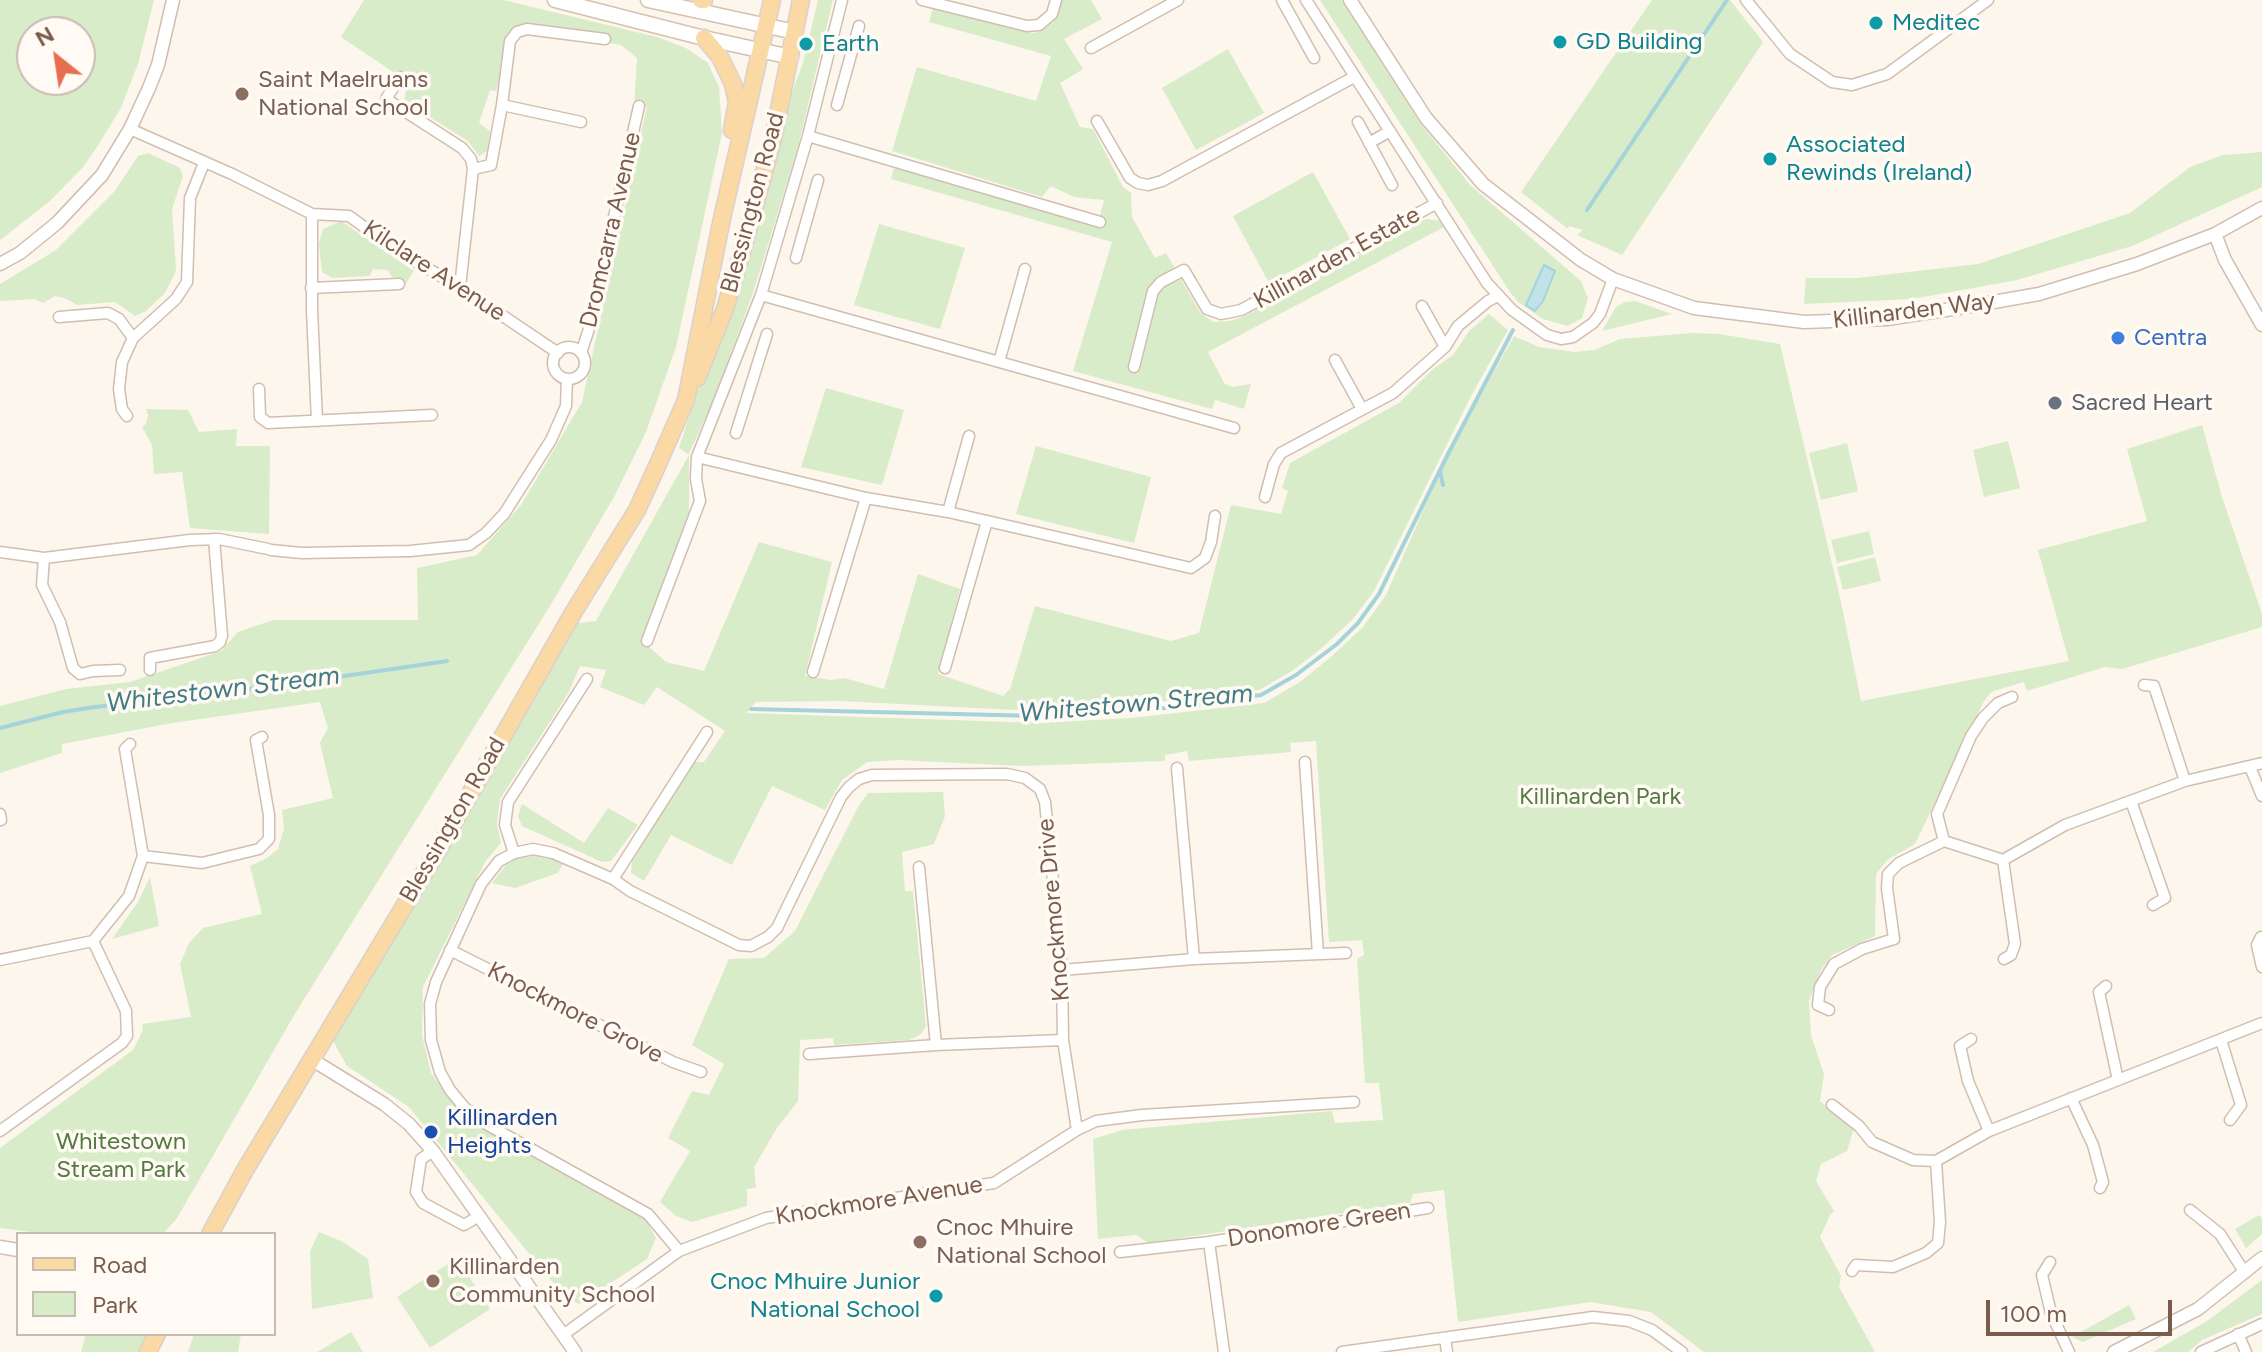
<!DOCTYPE html>
<html>
<head>
<meta charset="utf-8">
<style>
  body { margin:0 }
  #map { position:relative; width:2262px; height:1352px; overflow:hidden; background:#fdf6ec; font-family:Figtree,sans-serif }
  canvas { display:block }
  .legend { position:absolute; left:16px; top:1232px; width:260px; height:104px; box-sizing:border-box; background:#fffaf3; border:2px solid #cabbb1; margin:0; padding:10px 14px; list-style:none; font-size:24px; color:#7a5c4d }
  .legend li { display:flex; align-items:center; gap:16px; height:40px }
  .legend b { width:40px; border:2px solid #cabbb1 }
  .north { position:absolute; left:16px; top:16px; width:80px; height:80px; box-sizing:border-box; background:#fffaf3; border:2px solid #cabbb1; border-radius:50%; rotate:330deg; font-size:22px; font-weight:700; line-height:32px; text-align:center; color:#7a5c4d }
  .north::after { content:''; display:block; margin:auto; width:28px; height:36px; background:#e76f51; clip-path:polygon(50% 0,100% 100%,50% 72%,0 100%) }
  .scale { position:absolute; left:1986px; top:1300px; width:186px; height:36px; box-sizing:border-box; border:4px solid #7a5c4d; border-top:0; padding-left:10px; font-size:24px; line-height:28px; white-space:nowrap; color:#7a5c4d; -webkit-text-stroke:6px #fffaf3; paint-order:stroke }
</style>
</head>
<body>
<div id="map">
<canvas width="2262" height="1352"></canvas>
<ul class="legend">
<li><b style="height:10px;background:#fbd9a5"></b>Road</li>
<li><b style="height:22px;background:#d8ecc9"></b>Park</li>
</ul>
<div class="north">N</div>
<div class="scale">100 m</div>
</div>
<script>
const g = document.querySelector('canvas').getContext('2d');
g.lineJoin = 'round';
function fill(path, color) { g.fillStyle = color; g.fill(path, 'evenodd'); }
const poly = rows => new Path2D(rows.map(r => 'M' + r).join(''));
function trace(path, color, width, dash) { g.strokeStyle = color; g.lineWidth = width; g.lineCap = dash ? 'butt' : 'round'; g.setLineDash(dash || []); g.stroke(path); }
function write(font, color, halo, rows, align = 'center') {
  g.font = font + ' Figtree,sans-serif'; g.lineWidth = 7; g.setLineDash([]); g.textBaseline = 'middle'; g.strokeStyle = halo; g.fillStyle = color; for (const [text, x, y, turn = 0] of rows) {
    g.save(); g.translate(x, y); g.rotate((+turn || 0) * Math.PI / 180); g.textAlign = isNaN(turn) ? turn : align; if (halo) g.strokeText(text, 0, 0); g.fillText(text, 0, 0); g.restore();
  }
}
fill(poly([
  [0,0,154,0,138,64,121,108,97,147,84,166,50,201,0,240],
  [80,32,80,80,32,80,32,32],
  [364,0,503,0,657,37,686,48,708,63,719,87,722,133,676,347,646,432,614,497,550,606,296,1012,177,1218,163,1234,47,1234,0,1228,0,1148,133,1050,143,1030,142,1024,191,1017,180,964,189,943,203,928,262,914,250,866,267,858,278,849,284,828,282,810,333,798,320,743,328,728,320,702,172,723,62,744,62,753,0,773,0,706,66,689,130,682,221,651,238,632,273,620,418,620,417,568,477,555,521,505,582,402,647,106,634,107,637,58,621,45,513,26,496,91,490,90,479,123,490,131,487,151,479,156,468,141,404,101,408,82,341,37],
  [818,0,833,0,797,151,753,293,716,394,689,454,689,517,641,640,666,662,704,671,759,542,832,562,805,676,831,680,844,678,884,689,918,574,960,589,938,674,1003,696,1010,689,1035,606,1171,641,1199,633,1231,505,1281,514,1288,491,1282,488,1290,463,1399,403,1433,369,1453,355,1469,331,1489,314,1508,330,1471,396,1374,591,1353,619,1323,647,1292,671,1259,690,1159,702,1014,710,841,701,756,702,746,713,1039,723,1132,718,1264,703,1300,682,1332,656,1363,627,1386,595,1448,454,1514,336,1539,347,1575,352,1594,350,1620,339,1692,333,1719,334,1780,344,1841,602,1861,701,2069,661,2038,550,2147,521,2127,449,2202,425,2222,497,2262,614,2262,627,2122,669,2105,667,2027,691,2024,682,1991,692,1983,703,1915,844,1887,860,1876,874,1875,936,1832,955,1821,970,1809,1001,1811,1035,1824,1074,1820,1101,1854,1128,1847,1151,1821,1164,1816,1181,1834,1211,1830,1215,1820,1237,1841,1276,1839,1287,1875,1352,1704,1352,1651,1312,1590,1302,1458,1322,1444,1190,1413,1194,1410,1203,1148,1243,1136,1235,1098,1239,1093,1139,1122,1130,1332,1111,1335,1123,1383,1120,1379,1083,1365,1083,1357,959,1364,955,1362,940,1329,942,1316,741,1290,743,1291,752,1189,761,1187,751,1165,755,1165,761,1021,766,898,760,867,762,842,780,825,810,772,786,732,865,671,835,644,881,631,873,632,861,695,762,704,762,725,731,657,687,644,705,600,687,606,670,580,666,569,692,500,799,497,824,501,843,485,862,423,987,422,1035,431,1073,460,1112,508,1144,645,1218,656,1238,647,1259,579,1304,563,1295,409,1107,347,1066,333,1041,578,623,596,621,689,455,679,448,701,379,736,237,803,63],
  [1062,0,1091,0,1102,19,1064,39,1083,69,1060,83,1080,127,1093,129,1123,187,1131,193,1132,217,1155,258,1166,253,1200,312,1213,322,1229,321,1243,317,1417,222,1427,219,1443,221,1446,226,1208,352,1224,383,1232,387,1251,384,1244,409,1215,400,1212,409,1073,371,1112,242,891,179,894,167,1098,223,1104,200,1074,197,1051,186,1042,197,892,151,917,67,1036,101,1051,56,929,22,933,8,1032,33,1039,32,1054,22],
  [1320,0,1342,0,1420,123,1470,185,1581,281,1588,298,1582,318,1568,326,1543,319,1518,302,1510,292],
  [1652,0,1730,0,1763,42,1622,255,1577,235,1583,230,1569,226,1568,229,1521,192],
  [1228,49,1264,113,1196,150,1162,88],
  [2262,152,2262,187,2132,246,2017,280,1912,299,1804,304,1806,278,1857,278,1978,264,2130,213,2190,167,2223,155],
  [148,153,180,168,183,176,172,209,176,271,165,293,146,311,135,316,115,302,77,305,67,299,55,296,43,303,35,299,0,301,0,284,56,250,114,192,138,156],
  [1313,172,1350,239,1269,283,1233,216],
  [341,221,414,271,402,290,401,281,391,276,388,270,373,269,370,276,332,278,322,272,319,244,323,229],
  [879,224,965,248,940,329,854,305],
  [1635,301,1672,314,1602,331,1616,307,1625,302],
  [826,388,904,410,882,485,801,467],
  [146,409,188,410,199,432,237,429,236,446,270,446,269,534,190,528,182,472,154,474,152,445,142,427,146,424,148,415],
  [2008,441,2020,488,1984,497,1973,450],
  [1847,443,1858,491,1821,500,1809,453],
  [1036,446,1151,477,1134,543,1016,514],
  [1869,531,1874,554,1837,563,1831,540],
  [1875,557,1881,581,1843,590,1837,567],
  [943,792,945,816,934,844,902,852,905,891,913,891,926,1026,920,1035,909,1040,834,1045,833,1038,800,1040,798,1101,777,1128,754,1167,756,1188,747,1189,747,1206,692,1222,676,1216,660,1202,690,1151,668,1138,692,1091,709,1095,724,1064,692,1045,729,959,764,958,795,931,858,807,868,793],
  [522,804,584,843,608,808,638,825,611,861,602,862,522,826,518,816],
  [541,854,564,862,558,873,515,888,492,883,506,865,522,856],
  [150,877,159,926,112,939,138,902],
  [2259,1215,2262,1218,2262,1234,2246,1248,2235,1229],
  [319,1232,341,1241,368,1259,373,1298,312,1309,310,1251],
  [457,1258,490,1309,430,1348,397,1297],
  [2262,1280,2262,1314,2202,1340,2188,1352,2153,1352,2207,1321],
  [2129,1305,2136,1319,2083,1342,2072,1337],
  [351,1332,363,1352,317,1352],
  [86,1334,149,1334,139,1352,81,1352],
  [194,1334,241,1334,238,1352,188,1352]
]), '#d8ecc9');
const water = poly([
  [1544,265,1555,271,1543,301,1535,311,1526,305,1544,265]
]);
fill(water, '#bfe3e8');
trace(water, '#a5d3da', 2);
trace(poly([
  [1587,210,1727,0],
  [1440,471,1443,485],
  [751,709,1037,716,1165,708,1261,695,1296,675,1337,644,1358,623,1379,594,1448,454,1513,330],
  [0,728,63,712,95,707,290,684,447,661]
]), '#a5d3da', 4);
const minor = poly([
  [842,0,808,136,761,295,697,457,866,498,948,512,1191,568,1205,558,1211,542,1215,516],
  [922,0,1027,26,1039,25,1052,14,1056,0],
  [1282,0,1314,58],
  [1306,0,1487,283,1512,310,1547,335,1561,339,1573,337,1593,323,1600,314,1613,279],
  [1746,0,1790,54,1832,82,1852,85,1887,74,1988,0],
  [1091,48,1178,0],
  [400,77,386,99,462,148,471,159,473,169,460,287],
  [502,105,581,122],
  [837,105,859,26],
  [1097,121,1130,178,1138,183,1148,185,1162,181,1354,77],
  [1358,122,1392,185],
  [130,129,232,174,312,214,349,216,399,252,460,287,558,353],
  [808,136,1100,222],
  [1369,143,1390,131],
  [473,169,491,165,502,105,510,41,517,32,527,29,605,39],
  [312,214,312,310,317,421],
  [796,258,818,180],
  [311,288,399,284],
  [761,295,1234,428],
  [1422,306,1445,347],
  [59,317,108,313,119,319,133,338],
  '553 363a16 16 0 1 1 32 0a16 16 0 1 1-32 0Z',
  [581,353,588,332,639,106],
  [1335,360,1362,409],
  [999,362,1025,269],
  [1134,367,1153,291,1161,282,1184,270,1207,309,1221,314,1241,310,1437,203],
  [259,389,260,417,268,423,432,415],
  [127,416,122,409,119,389,122,362,133,338,176,299,187,282,190,198,204,163],
  [736,433,767,334],
  [1265,497,1274,464,1281,453,1393,393,1445,347,1458,326,1488,301,1498,296],
  [948,512,969,436],
  [271,550,302,553,410,551,469,545,486,533,504,514,551,440,566,406,567,379],
  [0,552,44,558,190,540,219,539,268,549],
  [44,558,42,585,60,622,73,668,80,674,93,671,120,670],
  [647,641,700,501,696,479,697,457],
  [945,668,987,521],
  [150,670,150,658,215,646,220,642,222,636,214,539],
  [813,672,866,498],
  [587,679,508,802,505,825,514,853,499,861,481,884,436,982,430,1004,431,1040,440,1072,450,1090,464,1107,479,1120,648,1214,679,1251],
  [2144,685,2154,686,2185,781],
  [1305,762,1318,954],
  [2250,767,2262,796],
  [1177,768,1194,959],
  [2131,801,2165,898,2153,905],
  [0,814,1,820],
  [1944,841,1937,814,1971,736,1983,718,1998,703,2012,697],
  [514,853,533,849,553,853,613,879,630,891,739,945,751,946,768,937,777,928,841,797,849,787,859,779,872,775,1007,774,1025,778,1040,789,1045,802,1062,970,1063,1040,1077,1130],
  [143,856,202,863,259,849,269,839,269,815,256,740,262,737],
  [2003,860,2015,944,2011,955,2004,959],
  [919,867,936,1045],
  [613,879,707,732],
  [2261,937,2257,945,2262,967],
  [450,950,673,1062,701,1072],
  [0,960,93,941,129,896,143,856,125,749,130,744],
  [1062,970,1194,959,1346,953],
  [2106,986,2099,992,2118,1080],
  [1829,1010,1818,1005,1820,987,1834,964,1862,949,1894,939,1887,888,1888,874,1899,863,1944,841,2003,860,2065,825,2185,781,2262,763],
  [1971,1039,1960,1046,1968,1081,1989,1131],
  [2221,1040,2241,1105,2230,1120],
  [809,1054,936,1045,1063,1040],
  [2071,1098,2093,1145,2103,1182,2100,1188],
  [1832,1105,1859,1126,1872,1142,1913,1160,1936,1161,1989,1131,2262,1023],
  [0,1131,122,1043,127,1036,126,1011,93,941],
  [433,1151,421,1159,416,1192,423,1203,464,1225,479,1216],
  [2190,1210,2220,1234,2245,1273],
  [1209,1242,1224,1352],
  [1120,1252,1209,1242,1428,1208],
  [2050,1262,2042,1275,2051,1313,2069,1352],
  [1852,1271,1856,1265,1893,1267,1926,1253,1938,1243,1940,1222,1936,1161],
  [2238,1334,2246,1352],
  [563,1335,679,1251,766,1218,994,1183,1077,1130,1096,1121,1142,1115,1354,1102],
  [1445,1338,1447,1352],
  [1342,1352,1593,1317,1629,1321,1652,1330,1682,1352],
  [2201,1352,2262,1324]
]);
const tertiary = poly([
  [1350,0,1426,118,1483,184,1581,260,1613,279,1694,308,1804,322,1887,319,1965,307,2039,294,2137,264,2215,234,2262,208],
  [2215,234,2225,260,2262,325],
  [0,264,20,253,57,223,102,175,130,129,149,88,158,65,173,0],
  [311,1059,384,1104,409,1124,433,1151,575,1352],
  [0,1247,18,1250],
  [2114,1352,2198,1309,2262,1258]
]);
const secondary = poly([
  [555,0,704,38,791,57],
  [648,0,795,32]
]);
const primary = poly([
  [701,0,704,0],
  [704,38,720,57,733,84,737,102,732,130],
  [697,378,725,309,752,217,773,139,801,0],
  [210,1234,245,1170,438,850,573,613,637,510,658,464,686,400,721,223,772,0],
  [148,1352,157,1334]
]);
trace(minor, '#d1beb0', 13);
trace(tertiary, '#d1beb0', 15);
trace(secondary, '#d6c0b0', 17);
trace(primary, '#dad1cd', 19);
trace(minor, '#fff', 10);
trace(tertiary, '#fff', 12);
trace(secondary, '#fff', 14);
trace(primary, '#fbd9a5', 16);
for (const [x, y, r, color] of [
  [1876,23,8,"#0f9aa8"],
  [1560,42,8,"#0f9aa8"],
  [806,44,8,"#0f9aa8"],
  [242,94,8,"#8d6e63"],
  [1770,159,8,"#0f9aa8"],
  [2118,338,8,"#3f7fe0"],
  [2055,403,8,"#6b7280"],
  [431,1132,8,"#1a4fb4"],
  [920,1242,8,"#8d6e63"],
  [433,1281,8,"#8d6e63"],
  [936,1296,8,"#0f9aa8"]
]) { const dot = new Path2D(); dot.arc(x, y, r, 0, 2 * Math.PI); g.fillStyle = color; g.fill(dot); trace(dot, '#fffaf3', 3); }
write('24px', '#0d838f', '#fffaf3', [
  ["Meditec",1892,23],
  ["GD Building",1576,42],
  ["Earth",822,44],
  ["Associated",1786,145],
  ["Rewinds (Ireland)",1786,173],
  ["Cnoc Mhuire Junior",920,1282,"right"],
  ["National School",920,1310,"right"]
], 'left');
write('24px', '#785e54', '#fffaf3', [
  ["Saint Maelruans",258,80],
  ["National School",258,108],
  ["Cnoc Mhuire",936,1228],
  ["National School",936,1256],
  ["Killinarden",449,1267],
  ["Community School",449,1295]
], 'left');
write('24px', '#7a5c4d', '#fffaf3', [
  ["Blessington Road",753,203,-75],
  ["Dromcarra Avenue",611,230,-77],
  ["Killinarden Estate",1337,258,-29],
  ["Kilclare Avenue",434,271,33],
  ["Killinarden Way",1914,311,-7],
  ["Blessington Road",453,820,-60],
  ["Knockmore Drive",1054,910,-95],
  ["Knockmore Grove",575,1013,27],
  ["Knockmore Avenue",879,1201,-9],
  ["Donomore Green",1319,1225,-9]
]);
write('24px', '#366cbe', '#fffaf3', [
  ["Centra",2134,338]
], 'left');
write('24px', '#5b616d', '#fffaf3', [
  ["Sacred Heart",2071,403]
], 'left');
write('24px', '#537a41', '#fffaf3', [
  ["Killinarden Park",1600,797],
  ["Whitestown",121,1142],
  ["Stream Park",121,1170]
]);
write('24px', '#164399', '#fffaf3', [
  ["Killinarden",447,1118],
  ["Heights",447,1146]
], 'left');
write('italic 26px', '#437c86', '#fffaf3', [
  ["Whitestown Stream",223,690,-7],
  ["Whitestown Stream",1136,704,-5]
]);
</script>
</body>
</html>
